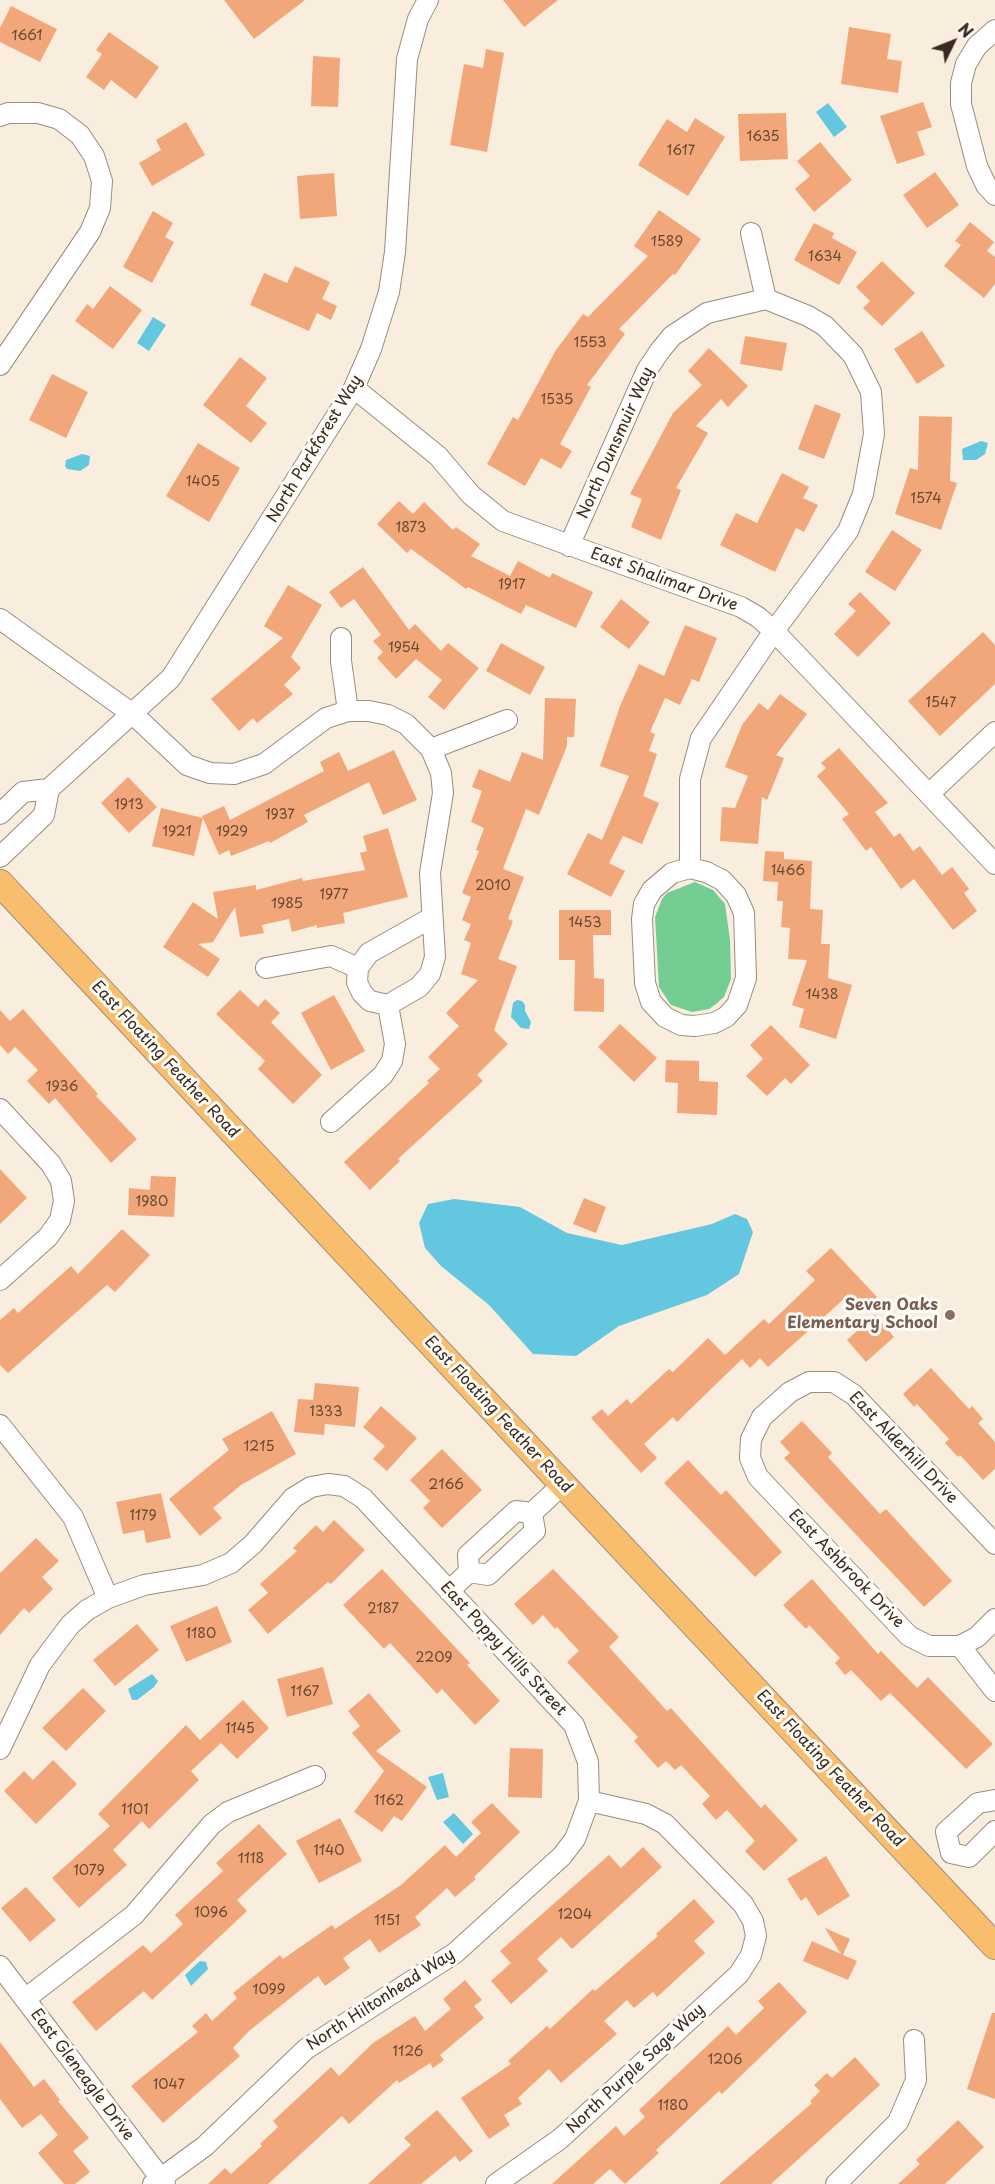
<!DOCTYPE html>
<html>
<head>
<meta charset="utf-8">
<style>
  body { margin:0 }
  #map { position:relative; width:995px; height:2184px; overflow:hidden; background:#f9eddd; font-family:"Playpen Sans",sans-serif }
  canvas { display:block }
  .north { position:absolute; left:923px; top:12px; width:60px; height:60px; -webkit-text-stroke:4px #fdfcf7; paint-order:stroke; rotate:47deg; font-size:16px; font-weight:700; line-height:24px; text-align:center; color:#3b2a1e }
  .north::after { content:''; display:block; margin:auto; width:21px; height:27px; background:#3b2a1e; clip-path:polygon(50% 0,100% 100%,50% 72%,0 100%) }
</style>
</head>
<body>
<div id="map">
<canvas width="995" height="2184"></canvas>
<div class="north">N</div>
</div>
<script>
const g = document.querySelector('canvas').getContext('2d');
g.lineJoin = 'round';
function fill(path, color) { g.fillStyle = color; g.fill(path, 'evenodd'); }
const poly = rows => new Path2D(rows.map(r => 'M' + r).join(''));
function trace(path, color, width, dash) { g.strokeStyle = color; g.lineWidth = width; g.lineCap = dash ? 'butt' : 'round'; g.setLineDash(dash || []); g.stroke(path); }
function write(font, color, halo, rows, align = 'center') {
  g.font = font + ' "Playpen Sans",sans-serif'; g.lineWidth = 6; g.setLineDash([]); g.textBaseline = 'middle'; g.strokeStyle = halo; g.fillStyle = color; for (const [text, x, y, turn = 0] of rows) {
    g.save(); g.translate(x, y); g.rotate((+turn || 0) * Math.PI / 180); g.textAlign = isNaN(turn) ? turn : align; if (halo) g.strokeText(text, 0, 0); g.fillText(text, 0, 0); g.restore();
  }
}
fill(poly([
  [695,882,713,890,725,904,730,940,731,979,724,997,716,1004,709,1009,692,1012,671,1005,659,987,655,917,662,899,667,893]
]), '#73cc91');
fill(poly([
  [828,103,847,127,834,137,816,112],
  [153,317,166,325,149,351,137,343],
  [981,441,988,443,985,454,976,460,963,460,962,449],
  [82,454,90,456,89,465,80,471,67,469,65,466,66,460],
  [517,1000,522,1001,525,1005,525,1011,531,1022,529,1029,521,1028,511,1017,513,1003],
  [454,1199,520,1207,567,1233,622,1245,712,1224,735,1214,747,1219,753,1232,739,1274,707,1295,619,1326,576,1356,533,1354,489,1305,441,1266,425,1248,419,1223,428,1204],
  [152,1674,158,1681,154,1687,137,1700,132,1700,128,1689],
  [443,1773,449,1797,437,1800,428,1777],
  [454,1813,473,1834,463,1844,443,1822],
  [200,1961,206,1962,208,1969,191,1986,185,1975]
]), '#63c7e0');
fill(poly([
  [224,0,305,0,254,39],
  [503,0,558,0,524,27],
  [11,6,57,29,40,62,0,42,0,28],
  [849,27,891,34,887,59,902,61,898,93,841,84],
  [109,32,159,67,136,99,111,80,104,90,86,77,102,54,96,50],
  [486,49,504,53,487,152,450,145,464,64,483,68],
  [313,56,340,58,338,107,311,106],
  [923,102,932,127,917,132,925,155,897,164,880,116],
  [786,113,788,159,740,161,738,114],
  [695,118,725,137,688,196,638,165,667,119,687,132],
  [186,122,205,155,152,186,139,163,161,150,156,140],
  [820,142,852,180,814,212,795,189,810,176,797,161],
  [935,172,959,205,927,228,903,195],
  [334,173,337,216,300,219,297,176],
  [659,210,701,239,675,275,673,274,619,329,625,334,587,385,591,387,560,444,572,451,561,469,541,458,525,486,487,464,513,417,518,420,556,350,583,314,588,317,648,256,634,246],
  [153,211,173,223,165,237,174,242,152,283,123,267],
  [970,222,994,242,987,251,995,257,995,284,984,298,944,266,961,245,955,241],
  [814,223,834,233,832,238,857,252,839,285,794,260],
  [882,261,915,293,882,326,863,308,870,301,856,287],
  [295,266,330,282,322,299,337,306,331,320,317,313,309,331,250,305,264,273,287,283],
  [110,286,142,310,113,349,75,321,87,304,93,309],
  [922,331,945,366,917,384,894,349],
  [745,336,787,343,782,371,740,364],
  [709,348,748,386,728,407,721,399,696,426,708,433,676,488,681,490,661,540,631,527,642,499,630,494,673,413,702,385,688,371],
  [240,357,267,378,246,406,267,423,251,443,203,405],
  [52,374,88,392,66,438,29,420],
  [815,404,841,414,824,459,798,449],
  [919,416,952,417,950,481,957,483,941,530,895,514,910,468,918,470],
  [198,443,240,468,209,522,166,496],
  [782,473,809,487,803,498,818,505,804,532,796,528,775,572,720,545,736,513,757,523],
  [399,501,413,514,424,502,453,530,456,527,480,544,471,556,510,576,518,561,550,578,552,573,593,592,576,628,526,605,521,614,468,587,466,589,411,549,407,553,377,524],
  [892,530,922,550,895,591,865,572],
  [363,567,409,630,415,624,441,651,448,643,479,668,444,710,428,697,442,680,416,659,396,679,377,658,383,652,373,641,381,635,354,599,341,608,329,592],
  [288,585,322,605,291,657,301,668,284,685,293,694,257,723,253,718,239,731,211,699,283,638,264,626],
  [860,592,891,623,858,657,834,634,856,611,848,604],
  [621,599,650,622,629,649,600,627],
  [685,625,717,638,699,682,692,679,680,705,665,698,650,732,655,734,649,751,657,754,643,796,659,803,642,844,623,836,609,863,625,871,611,897,567,874,588,833,602,840,629,776,600,766,620,706,639,664,664,676],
  [983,632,995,645,995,684,940,736,908,701],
  [501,643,545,667,530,695,486,671],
  [780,694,807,714,776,755,784,758,767,800,762,797,758,844,720,841,722,807,735,808,748,776,725,767,742,725,759,703,768,710],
  [545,698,576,699,574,737,567,737,567,746,539,815,526,809,503,869,524,877,508,919,513,921,498,959,517,966,494,1030,508,1044,477,1075,483,1081,398,1159,400,1161,370,1190,344,1162,429,1083,427,1081,440,1069,428,1057,459,1026,446,1013,478,980,461,974,471,943,464,940,471,924,462,920,471,897,462,893,479,851,476,850,484,828,471,822,482,791,472,787,479,769,510,782,522,752,543,760],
  [839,748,888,803,875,812,894,837,900,833,913,851,920,846,942,875,952,867,969,889,964,893,977,911,953,930,914,879,901,889,871,847,866,851,842,819,849,814,817,776,826,768,821,763],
  [394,750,417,800,383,815,369,782,304,815,308,822,270,843,269,841,231,856,229,850,219,855,202,816,224,806,230,820,324,771,320,762,339,752,348,771],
  [128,777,157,807,129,833,101,803],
  [161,808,203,818,194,856,152,846],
  [388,828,408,897,343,913,345,923,317,928,317,925,292,932,289,919,262,925,264,933,240,937,235,907,213,942,198,944,220,959,208,977,163,947,193,902,218,919,213,892,256,885,256,890,302,878,303,881,365,870,360,853,367,851,363,836],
  [765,851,784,852,784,859,812,861,810,909,823,910,821,944,830,944,828,978,852,985,836,1039,799,1027,804,1009,792,1005,807,960,788,959,790,928,781,927,783,901,777,901,778,882,763,881],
  [559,910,611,910,611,935,593,935,594,978,604,979,604,1012,574,1011,575,960,559,960],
  [240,990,258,1007,265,999,280,1013,271,1022,322,1075,293,1104,258,1069,265,1061,216,1014],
  [334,995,365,1051,331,1070,301,1013],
  [23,1009,98,1094,96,1096,137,1139,111,1163,55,1098,49,1104,27,1081,38,1070,15,1047,8,1054,0,1045,0,1010,10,1021],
  [620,1024,657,1058,634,1082,598,1047],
  [771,1025,810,1065,791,1084,785,1078,767,1096,746,1076,763,1059,750,1045],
  [666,1060,699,1061,699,1081,718,1082,717,1115,677,1113,678,1083,665,1082],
  [0,1169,27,1198,0,1224],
  [151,1176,176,1177,174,1217,128,1215,129,1188,150,1190],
  [584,1198,606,1207,596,1233,573,1224],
  [122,1229,150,1255,115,1292,107,1285,8,1373,0,1365,0,1320,14,1308,18,1313,71,1266,78,1274],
  [831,1248,877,1297,860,1313,845,1298,768,1367,760,1358,750,1368,742,1359,677,1422,673,1417,644,1444,657,1458,641,1473,591,1418,602,1409,608,1416,627,1399,631,1404,669,1369,673,1372,708,1338,725,1355,764,1319,769,1324,815,1280,806,1271],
  [875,1315,894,1337,866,1362,847,1340],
  [931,1368,969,1409,972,1406,983,1419,978,1423,995,1442,995,1469,983,1480,960,1455,958,1457,945,1443,949,1439,917,1404,914,1407,903,1394],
  [315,1383,359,1387,355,1427,325,1424,324,1435,294,1432,298,1399,313,1400],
  [381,1406,417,1438,387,1471,373,1459,385,1446,363,1427],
  [272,1411,296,1454,241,1485,213,1508,222,1518,200,1536,169,1499,229,1450,222,1439],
  [802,1421,832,1453,828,1457,880,1514,886,1509,952,1581,924,1607,784,1458,790,1453,780,1442],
  [442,1449,482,1490,442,1528,423,1508,430,1501,410,1480],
  [688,1460,721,1495,726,1490,782,1552,755,1577,664,1483],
  [161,1493,171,1538,146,1543,144,1530,123,1534,116,1502],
  [334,1520,365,1550,331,1584,328,1582,268,1634,248,1610,268,1593,260,1584,297,1551,293,1548,316,1525,323,1532],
  [36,1538,59,1561,42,1577,53,1589,29,1613,24,1608,0,1635,0,1573],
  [382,1569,470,1663,467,1665,500,1701,475,1725,442,1689,437,1694,390,1643,384,1649,343,1605],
  [553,1569,619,1637,609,1647,667,1711,671,1708,761,1808,765,1804,798,1840,764,1871,745,1851,755,1841,727,1810,716,1820,702,1804,710,1796,681,1765,675,1770,666,1761,658,1768,634,1741,638,1737,567,1662,579,1651,557,1627,555,1629,543,1615,533,1625,514,1604],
  [812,1579,878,1654,881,1651,917,1688,928,1677,993,1744,966,1769,890,1693,881,1701,851,1670,845,1675,835,1663,840,1658,809,1625,806,1629,783,1605],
  [217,1606,232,1642,186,1662,170,1626],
  [137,1624,159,1650,115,1686,93,1660],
  [323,1667,333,1704,287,1717,277,1679],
  [83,1688,106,1711,66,1751,42,1728],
  [369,1693,401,1731,376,1751,427,1787,402,1821,394,1816,382,1832,354,1812,384,1771,352,1733,360,1726,348,1711],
  [243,1700,269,1728,237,1759,221,1743,191,1771,199,1780,149,1829,142,1821,113,1850,127,1865,79,1908,52,1878,110,1826,98,1814,186,1725,200,1740],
  [510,1748,543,1749,542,1798,508,1797],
  [53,1760,77,1784,36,1824,4,1791,24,1771,33,1780],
  [492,1803,520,1832,474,1877,476,1879,455,1897,447,1888,415,1917,421,1925,379,1953,370,1939,343,1958,350,1968,325,1986,318,1976,249,2031,233,2048,240,2056,163,2123,131,2086,198,2032,192,2026,206,2013,212,2021,237,1998,233,1993,280,1955,283,1959,332,1925,335,1929,401,1885,445,1845,456,1857,481,1833,471,1822],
  [340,1818,362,1861,319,1883,296,1841],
  [259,1824,287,1854,237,1900,247,1911,152,2000,144,1991,96,2031,72,2002,143,1945,151,1953,183,1924,175,1915,223,1871,216,1863],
  [643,1847,662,1867,572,1949,561,1937,537,1959,548,1971,511,2004,491,1981,511,1963,500,1951,609,1855,621,1868],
  [826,1856,850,1896,818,1916,806,1897,801,1901,787,1879],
  [26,1887,56,1920,30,1942,1,1908],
  [694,1899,715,1922,694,1941,705,1953,657,1997,653,1992,634,2008,627,2000,604,2021,617,2034,561,2083,549,2069,518,2098,522,2104,504,2115,510,2125,489,2139,461,2098,511,2064,508,2061,547,2026,550,2029,593,1989,595,1991,658,1936,656,1934],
  [825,1928,850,1939,843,1955,857,1961,848,1980,803,1961,812,1941,841,1954],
  [465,1980,482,2000,474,2006,484,2018,440,2055,444,2060,433,2068,430,2063,399,2083,397,2080,349,2124,342,2116,268,2184,208,2184,225,2168,231,2174,262,2146,260,2144,278,2127,273,2121,331,2067,339,2076,373,2043,415,2016,425,2031,451,2009,443,1999],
  [779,1982,807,2012,722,2094,719,2091,656,2150,659,2153,625,2184,610,2169,593,2184,552,2184,616,2126,624,2136,645,2117,639,2110,728,2026,736,2035,764,2008,758,2001],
  [992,2013,995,2013,995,2099,967,2089],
  [0,2042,34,2087,44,2079,60,2100,58,2101,89,2138,73,2151,90,2172,75,2184,64,2184,38,2153,58,2135,41,2114,22,2128,0,2099],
  [855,2057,880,2085,771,2184,719,2184,812,2103,810,2101,820,2091,814,2085,827,2073,832,2078],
  [437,2110,473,2151,460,2162,455,2156,421,2184,368,2184,411,2145,404,2138],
  [958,2120,984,2147,945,2184,898,2184,920,2164,916,2160]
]), '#f1a779');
const minor = poly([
  [995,30,977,46,966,64,961,83,961,104,977,166,986,185,995,195],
  [0,116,8,113,38,113,59,119,80,135,94,156,102,181,100,208,90,232,0,365],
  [751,233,766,299],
  [354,388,438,456,471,495,503,521,741,607,758,617,774,631,995,864],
  [569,546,647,370,659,352,672,336,707,313,766,299],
  [0,619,134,715,187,765,210,773,234,774,264,764,326,718,348,711,369,711,388,715,406,724,431,749,441,773,443,793,430,873,435,957,430,974,419,987,388,1005,370,1001,362,993,357,982,358,968,369,953,431,918],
  [341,638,341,661,348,711],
  [431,749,507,720],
  [929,794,995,732],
  [0,814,23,792,49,789,171,678,354,388,371,349,389,292,395,252,407,59,418,19,428,0],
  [0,857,44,815,49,789],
  [690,868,690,779,701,738,774,631,848,531,863,494,874,434,871,392,853,355,825,326,808,316,766,299],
  [690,868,706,872,722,880,736,895,744,913,746,978,737,1005,726,1017,714,1023,695,1026,681,1025,665,1017,651,1002,645,983,642,919,644,904,652,890,672,873,690,868],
  [266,968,331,956,358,968],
  [0,1109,51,1164,61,1181,64,1201,60,1220,48,1237,0,1280],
  [331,1122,383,1075,392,1061,395,1044,388,1005],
  [0,1425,73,1517,108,1598],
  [532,1513,563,1484],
  [995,1544,854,1395,834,1382,809,1382,790,1392,762,1417,751,1439,750,1458,758,1477,909,1636,929,1646,960,1646,995,1691],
  [449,1591,469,1572,468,1555,516,1511,532,1513,535,1531,488,1575,469,1572],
  [960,1646,977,1637,995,1619],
  [0,1749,40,1665,70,1625,87,1610,108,1598,144,1585,203,1575,231,1563,253,1544,293,1498,311,1487,328,1484,344,1486,363,1498,574,1725,588,1762,589,1801,646,1814,665,1824,743,1904,753,1921,756,1936,751,1955,739,1974,560,2139,496,2184],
  [951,1853,946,1832,978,1803,995,1800],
  [951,1853,969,1857,995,1831],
  [0,1966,165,2184],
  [25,1999,134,1915,212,1824,228,1812,315,1776],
  [153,2184,205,2146,306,2049,455,1953,562,1856,575,1839,589,1801],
  [836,2184,898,2122,916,2080,914,2040]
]);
const major = poly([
  [0,883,995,1946]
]);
trace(minor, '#9a8c7e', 22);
trace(major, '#9a8c7e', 28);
trace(minor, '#fff', 20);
trace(major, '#f9be6d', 26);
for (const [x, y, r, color] of [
  [950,1315,6,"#8d6e63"]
]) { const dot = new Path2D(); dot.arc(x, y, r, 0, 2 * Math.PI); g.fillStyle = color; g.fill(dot); trace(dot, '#fdfcf7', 2); }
write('14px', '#684935', null, [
  ["1661",27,36],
  ["1635",763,137],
  ["1617",681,151],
  ["1589",667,242],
  ["1634",825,257],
  ["1553",590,343],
  ["1535",557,400],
  ["1405",203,482],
  ["1574",926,499],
  ["1873",411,528],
  ["1917",512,585],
  ["1954",404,648],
  ["1547",941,703],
  ["1913",129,805],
  ["1937",280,815],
  ["1921",177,832],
  ["1929",232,832],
  ["1466",788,871],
  ["2010",493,886],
  ["1977",334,895],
  ["1985",287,904],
  ["1453",585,923],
  ["1438",822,995],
  ["1936",62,1087],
  ["1980",152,1202],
  ["1333",326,1412],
  ["1215",259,1447],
  ["2166",446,1485],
  ["1179",143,1516],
  ["2187",383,1609],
  ["1180",201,1634],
  ["2209",434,1658],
  ["1167",305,1692],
  ["1145",240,1729],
  ["1162",389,1801],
  ["1101",135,1810],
  ["1140",329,1851],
  ["1118",251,1859],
  ["1079",89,1871],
  ["1096",211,1913],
  ["1204",575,1915],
  ["1151",387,1921],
  ["1099",269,1990],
  ["1126",408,2052],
  ["1206",725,2060],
  ["1047",169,2085],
  ["1180",673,2106]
]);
write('16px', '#3b2a1e', '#fdfcf7', [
  ["North Dunsmuir Way",616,443,-66],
  ["North Parkforest Way",315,449,-59],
  ["East Shalimar Drive",664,580,20],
  ["East Floating Feather Road",165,1060,47],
  ["East Floating Feather Road",498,1415,47],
  ["East Alderhill Drive",903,1448,46],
  ["East Ashbrook Drive",846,1569,46],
  ["East Poppy Hills Street",503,1649,47],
  ["East Floating Feather Road",830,1769,47],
  ["North Hiltonhead Way",381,2000,-33],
  ["North Purple Sage Way",636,2069,-43],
  ["East Gleneagle Drive",82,2075,53]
]);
write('bold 16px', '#785e54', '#fdfcf7', [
  ["Seven Oaks",938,1306],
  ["Elementary School",938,1324]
], 'right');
</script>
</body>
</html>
